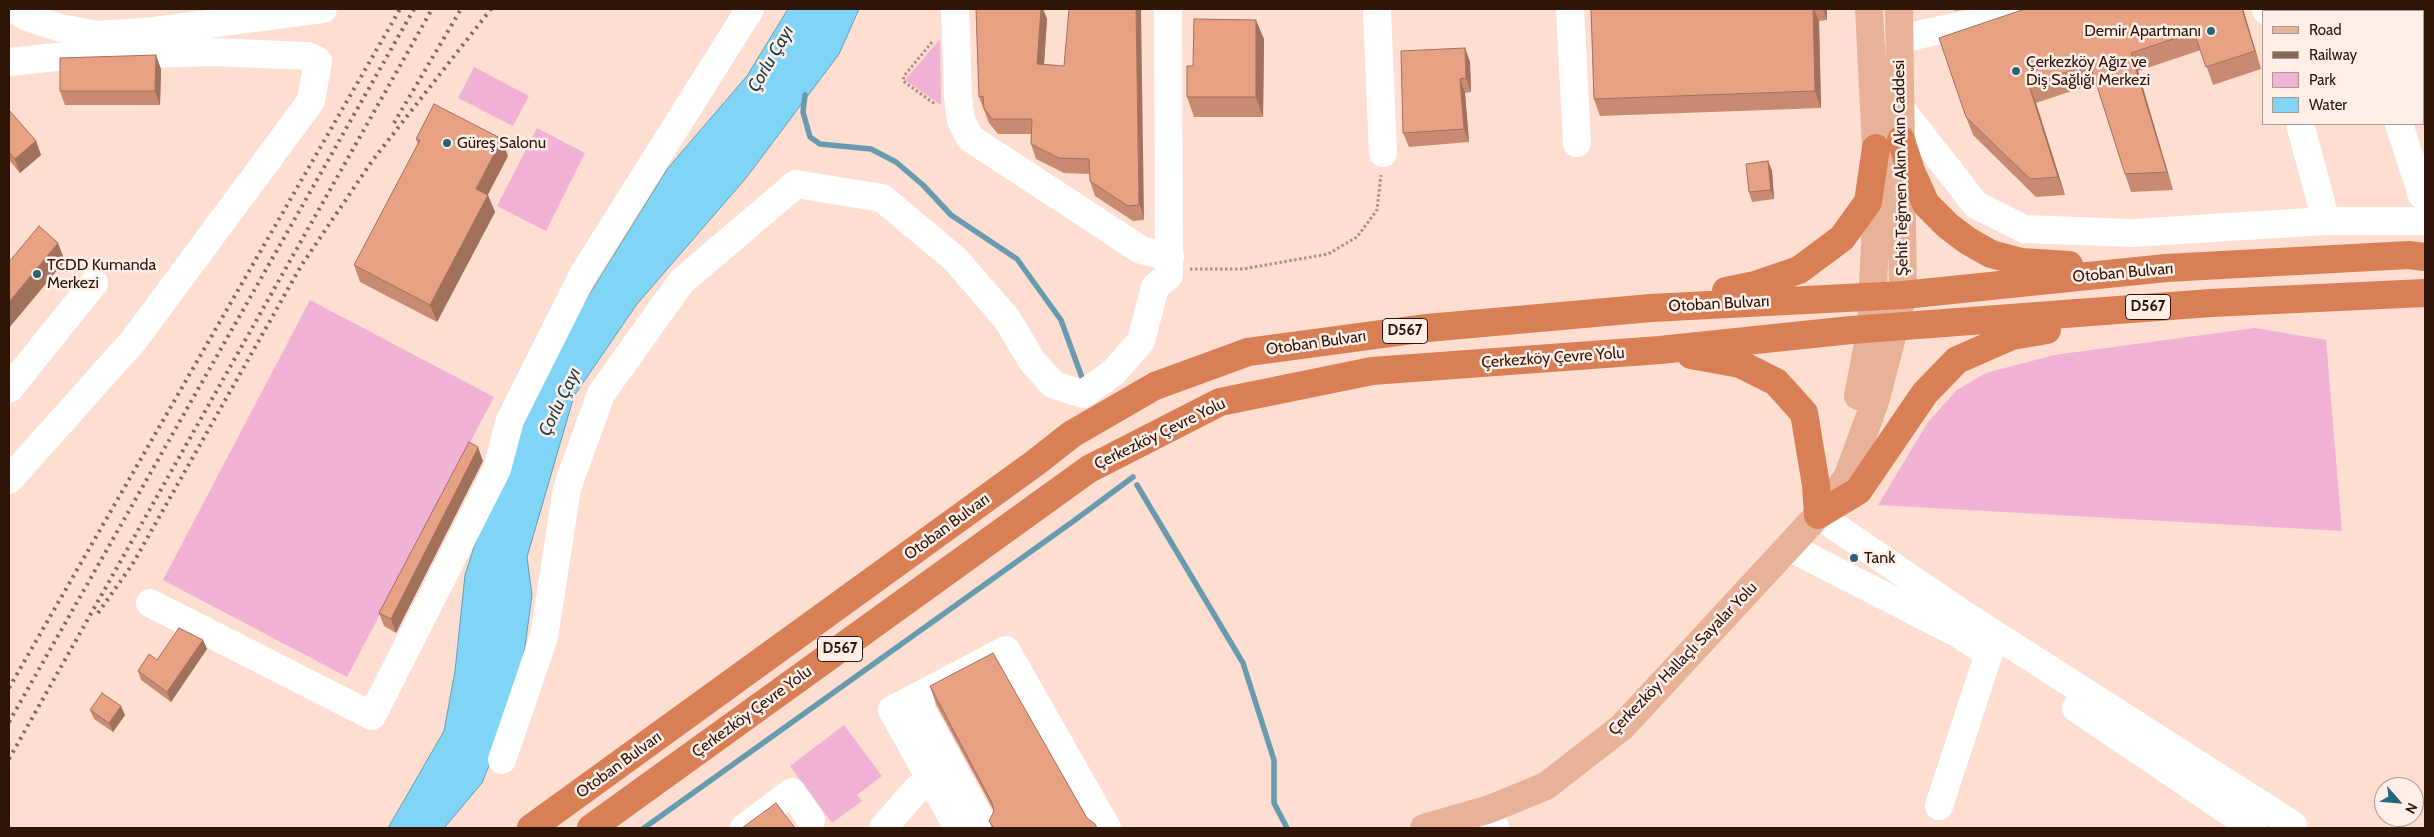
<!DOCTYPE html>
<html>
<head>
<meta charset="utf-8">
<style>
  body { margin:0 }
  #map { position:relative; width:2434px; height:837px; overflow:hidden; background:#fdded1; font-family:Cabin,sans-serif }
  canvas { display:block }
  .frame { position:absolute; inset:0; border:10px solid #2f1508; pointer-events:none }
  .legend { position:absolute; left:2262px; top:10px; width:162px; height:115px; box-sizing:border-box; background:#ffefe8; border:1px solid #ac988e; margin:0; padding:6px 9px; list-style:none; font-size:15px; color:#2f1508 }
  .legend li { display:flex; align-items:center; gap:10px; height:25px }
  .legend b { width:25px; border:1px solid #ac988e }
  .north { position:absolute; left:2374px; top:777px; width:50px; height:50px; box-sizing:border-box; background:#ffefe8; border:1px solid #ac988e; border-radius:50%; rotate:117deg; font-size:14px; font-weight:700; line-height:20px; text-align:center; color:#2f1508 }
  .north::after { content:''; display:block; margin:auto; width:18px; height:22px; background:#26647a; clip-path:polygon(50% 0,100% 100%,50% 72%,0 100%) }
</style>
</head>
<body>
<div id="map">
<canvas width="2434" height="837"></canvas>
<div class="frame"></div>
<ul class="legend">
<li><b style="height:6px;background:#e8b299"></b>Road</li>
<li><b style="height:6px;background:#85695c"></b>Railway</li>
<li><b style="height:14px;background:#f1b2d5"></b>Park</li>
<li><b style="height:14px;background:#80d5f6"></b>Water</li>
</ul>
<div class="north">N</div>
</div>
<script>
const g = document.querySelector('canvas').getContext('2d');
g.lineJoin = 'round';
function fill(path, color) { g.fillStyle = color; g.fill(path, 'evenodd'); }
const poly = rows => new Path2D(rows.map(r => 'M' + r).join(''));
function trace(path, color, width, dash) { g.strokeStyle = color; g.lineWidth = width; g.lineCap = dash ? 'butt' : 'round'; g.setLineDash(dash || []); g.stroke(path); }
function write(font, color, halo, rows, align = 'center') {
  g.font = font + ' Cabin,sans-serif'; g.lineWidth = 5; g.setLineDash([]); g.textBaseline = 'middle'; g.strokeStyle = halo; g.fillStyle = color; for (const [text, x, y, turn = 0] of rows) {
    g.save(); g.translate(x, y); g.rotate((+turn || 0) * Math.PI / 180); g.textAlign = isNaN(turn) ? turn : align; if (halo) g.strokeText(text, 0, 0); g.fillText(text, 0, 0); g.restore();
  }
}
fill(poly([
  [940,39,941,105,905,80],
  [474,67,529,96,513,126,458,98],
  [537,128,585,153,546,231,497,206],
  [310,300,494,397,347,677,163,580],
  [2255,328,2326,340,2342,531,1878,505,1928,422,1957,390,1986,373,2054,355],
  [844,725,882,776,857,795,862,801,832,823,790,766]
]), '#f1b2d5');
const water = poly([
  [788,9,859,9,839,54,746,178,637,304,574,396,527,557,532,595,519,690,482,783,444,828,388,828,444,731,455,671,465,575,499,469,543,369,668,168,747,76,788,9]
]);
fill(water, '#80d5f6');
trace(water, '#689baf', 1);
trace(poly([
  [805,95,803,112,810,137,820,144,871,149,896,162,923,185,951,215,1017,259,1061,320,1084,383],
  [1137,485,1243,663,1274,760,1274,803,1287,828],
  [644,828,1075,520,1133,477]
]), '#689baf', 5.5);
trace(poly([
  [932,42,904,76,903,81,935,104],
  [1190,269,1243,269,1328,254,1357,237,1377,210,1381,175]
]), '#ad9083', 3, [2.5, 2.5]);
trace(poly([
  [15,9,25,16,60,28,98,35,154,31,323,9],
  [955,9,958,97,961,120,970,138,1141,250,1170,257],
  [1168,9,1169,275],
  [1377,9,1383,153],
  [1570,9,1577,143],
  [2266,9,2267,11],
  [1899,39,2040,9],
  [9,62,56,57,212,52,308,56,318,61,311,101,134,340,9,480],
  [2423,93,2425,93],
  [1901,109,1976,205,2024,229,2132,233,2326,221,2425,221],
  [2300,124,2326,221],
  [2399,124,2422,195,2425,194],
  [9,389,94,283],
  [1818,515,1966,616,2293,825,2291,828],
  [1789,547,1959,634,1988,653],
  [150,603,372,716,497,469,510,420,584,273,750,9],
  [915,698,985,828],
  [2076,708,2253,828],
  [502,760,544,637,567,488,601,394,681,282,796,184,882,198,955,259,1007,319,1032,361,1054,385,1083,394,1114,372,1141,341,1155,287,1169,275],
  [1939,806,1989,653],
  [1490,809,1495,828],
  [744,828,792,792,811,820],
  [883,828,917,789],
  [958,828,892,710,1006,650,1107,828]
]), '#fff', 28);
trace(poly([
  [1858,396,1871,328,1876,222,1876,148,1869,9],
  [1424,828,1490,809,1546,786,1622,727,1818,515,1847,478,1875,402,1903,295,1899,9]
]), '#e8b299', 28);
trace(poly([
  [1901,140,1911,171,1926,204,1948,226,1968,241,1991,254,2021,262,2069,265],
  [1726,291,1755,285,1799,270,1842,238,1868,202,1876,148],
  [1691,355,1740,364,1776,382,1804,413,1816,485,1818,515,1858,491,1925,393,1957,360,2012,336,2047,330],
  [531,828,1035,463,1072,434,1155,386,1248,352,1427,328,1651,308,1903,295,2166,268,2409,255,2425,257],
  [591,828,1089,469,1220,402,1372,371,1660,350,1851,330,2211,303,2425,293]
]), '#d87f55', 28);
trace(poly([
  [394,123,461,9],
  [98,613,132,565,301,266,372,161,491,9],
  [9,688,400,9],
  [9,722,414,9],
  [9,759,432,9]
]), '#85695c', 4, [2.5, 5]);
fill(poly([
  [976,9,1043,9,1047,19,1044,64,1064,66,1069,9,1144,220,1133,221,1095,196,1090,181,1090,174,1064,173,1036,159,1031,144,1031,134,998,134,989,123,979,97],
  [1591,9,1827,9,1827,20,1819,21,1821,108,1600,116,1594,99],
  [1954,9,1966,9,1955,11],
  [2025,9,2243,9,2261,69,2213,85,2201,50,2138,71,2173,190,2131,192,2125,174,2096,83,2036,103,2065,195,2036,197,1973,135,1966,117],
  [1264,39,1263,117,1194,117,1187,97,1193,66],
  [1465,48,1470,62,1471,92,1465,93,1469,142,1409,147,1403,133],
  [161,69,160,105,65,105,60,91],
  [9,110,36,141,41,155,20,173,9,160],
  [416,139,508,156,487,195,495,212,437,322,360,282,354,265,418,144],
  [1768,161,1772,171,1774,199,1752,202,1749,192],
  [483,461,396,633,384,626,379,613],
  [203,640,207,649,171,702,141,680,138,671,157,660],
  [930,686,1087,818,1097,828,992,828,989,821,994,811,936,704],
  [90,710,125,715,113,732,94,719]
]), '#c88b71');
fill(poly([
  [1041,9,1043,9,1047,19,1043,79,1037,64],
  [1136,9,1141,9,1144,220,1139,205],
  [1813,9,1814,9,1819,21,1821,108,1815,91],
  [1823,9,1827,9,1827,20],
  [2242,9,2243,9,2261,69,2255,51],
  [1256,20,1264,39,1263,117,1256,97],
  [1465,48,1470,62,1471,92,1466,78],
  [2131,53,2138,71,2173,190,2167,172],
  [156,55,161,69,160,105,155,91],
  [1460,79,1465,93,1469,142,1464,129],
  [2029,85,2036,103,2065,195,2058,177],
  [502,139,508,156,482,206,476,189],
  [36,141,41,155,20,173,15,159],
  [1768,161,1772,171,1774,199,1771,190],
  [488,195,495,212,437,322,430,305],
  [58,243,65,261,9,328,9,302],
  [478,447,483,461,482,463,396,633,391,619],
  [203,640,207,649,171,702,167,692],
  [121,706,125,715,113,732,109,723]
]), '#a2715c');
const building = poly([
  [976,9,1041,9,1037,64,1064,66,1069,9,1136,9,1139,205,1128,206,1090,181,1089,159,1059,158,1031,144,1032,119,992,119,984,108,983,96,979,97,976,9],
  [1591,9,1813,9,1815,91,1594,99,1591,9],
  [2025,9,2242,9,2255,51,2206,67,2194,32,2131,53,2167,172,2125,174,2090,64,2029,85,2058,177,2030,179,1966,117,1939,38,2025,9],
  [1194,19,1256,20,1256,97,1187,97,1187,66,1193,66,1194,19],
  [1465,48,1466,78,1460,79,1464,129,1403,133,1401,51,1465,48],
  [156,55,155,91,60,91,60,58,156,55],
  [434,104,502,139,476,189,488,195,430,305,354,265,420,140,416,139,434,104],
  [2423,105,2425,105,2425,129,2423,120,2423,105],
  [9,110,36,141,15,159,9,152,9,110],
  [1768,161,1771,190,1749,192,1746,164,1768,161],
  [39,226,58,243,9,302,9,262,39,226],
  [469,442,478,447,477,450,391,619,379,613,469,442],
  [179,628,203,640,167,692,138,671,149,654,157,660,179,628],
  [993,653,1087,818,1095,824,1097,828,994,828,989,821,994,811,992,803,930,686,993,653],
  [102,693,121,706,109,723,90,710,102,693],
  [776,803,795,828,742,828,776,803]
]);
fill(building, '#e8a283');
trace(building, '#a2715c', 1);
for (const [x, y, r, color] of [
  [2211,31,5,"#26647a"],
  [2016,71,5,"#26647a"],
  [447,143,5,"#26647a"],
  [37,274,5,"#26647a"],
  [1854,558,5,"#26647a"]
]) { const dot = new Path2D(); dot.arc(x, y, r, 0, 2 * Math.PI); g.fillStyle = color; g.fill(dot); trace(dot, '#ffefe8', 2); }
for (const [x, y, w] of [
  [2148,307,45],
  [1405,331,45],
  [840,649,45]
]) { const box = new Path2D(); box.roundRect(x - w / 2, y - 12.5, w, 25, 4); g.fillStyle = '#ffefe8'; g.fill(box); trace(box, '#2f1508', 1); }
write('bold 15px', '#2f1508', null, [
  ["D567",2148,307],
  ["D567",1405,331],
  ["D567",840,649]
]);
write('16px', '#2f1508', '#ffefe8', [
  ["Demir Apartmanı",2201,31,"right"],
  ["Çerkezköy Ağız ve",2026,62],
  ["Diş Sağlığı Merkezi",2026,80],
  ["Güreş Salonu",457,143],
  ["TCDD Kumanda",47,265],
  ["Merkezi",47,283],
  ["Tank",1864,558]
], 'left');
write('16px', '#2f1508', '#ffefe8', [
  ["Şehit Teğmen Akın Akın Caddesi",1901,168,-91],
  ["Otoban Bulvarı",2123,273,-5],
  ["Otoban Bulvarı",1719,304,-3],
  ["Otoban Bulvarı",1316,343,-8],
  ["Çerkezköy Çevre Yolu",1553,358,-4],
  ["Çerkezköy Çevre Yolu",1160,434,-26],
  ["Otoban Bulvarı",947,527,-36],
  ["Çerkezköy Hallaçlı Sayalar Yolu",1683,659,-46],
  ["Çerkezköy Çevre Yolu",752,712,-36],
  ["Otoban Bulvarı",619,765,-36]
]);
write('italic 18px', '#163d4b', '#ffefe8', [
  ["Çorlu Çayı",771,59,-60],
  ["Çorlu Çayı",560,402,-64]
]);
</script>
</body>
</html>
